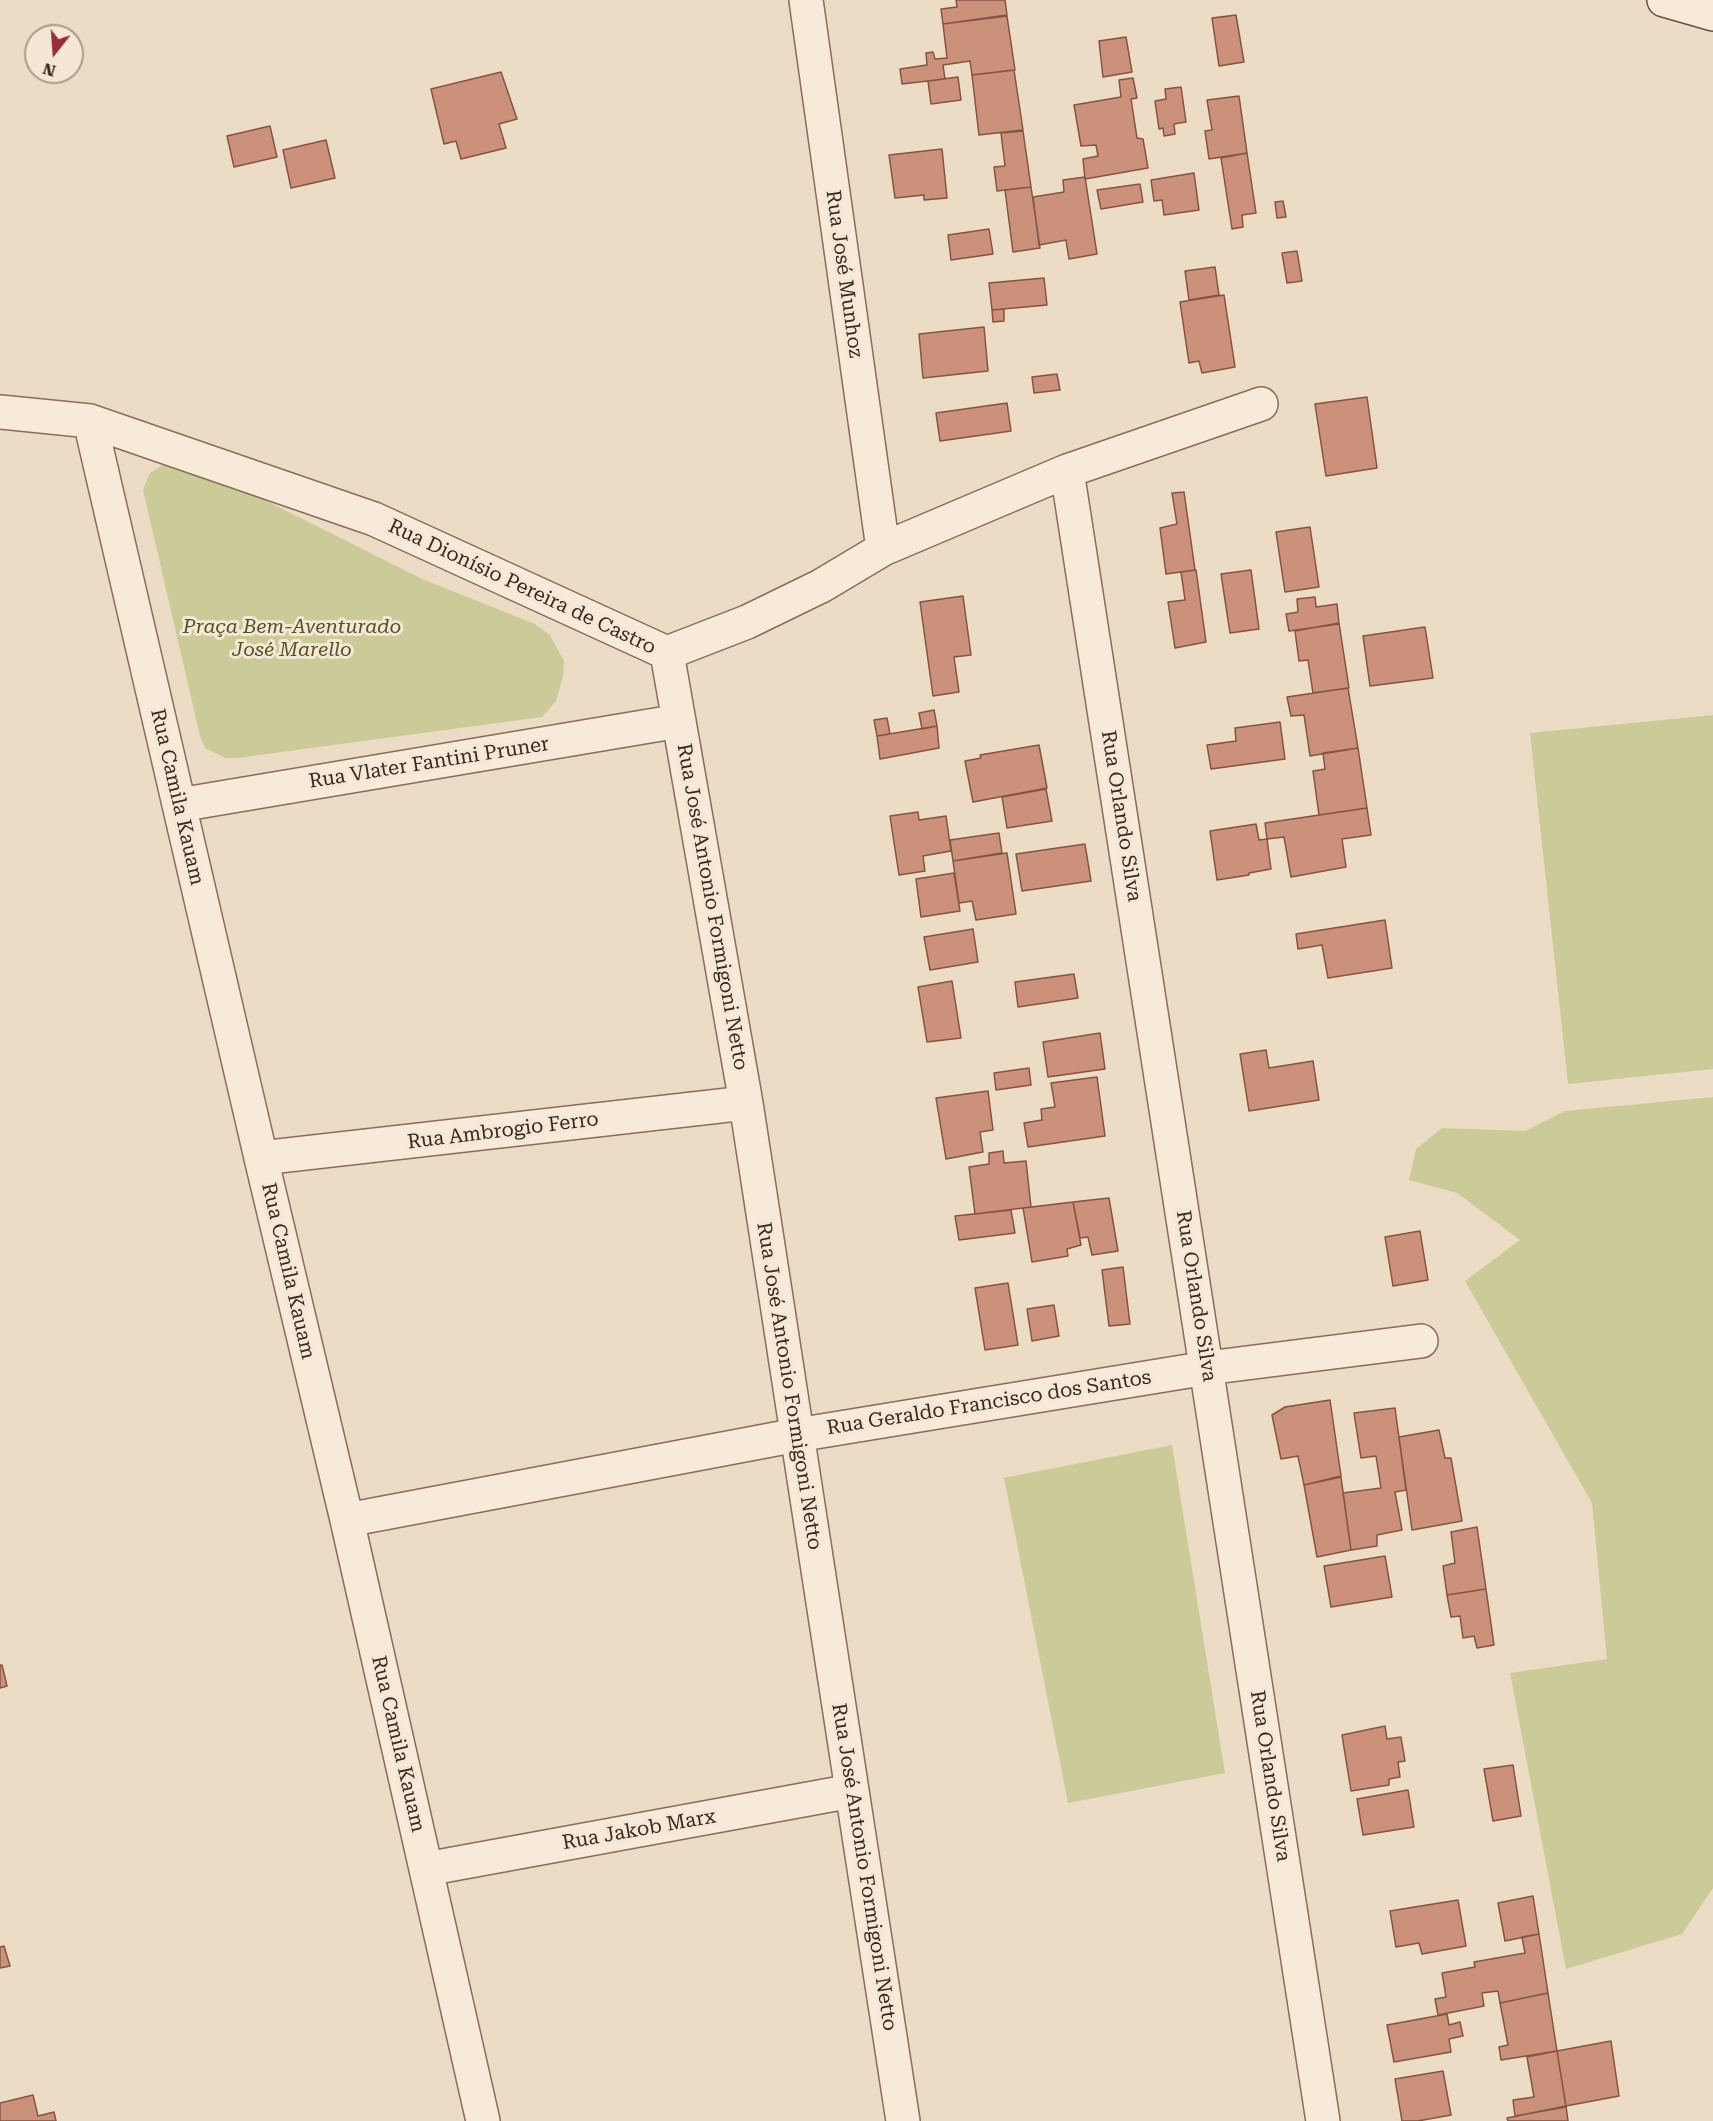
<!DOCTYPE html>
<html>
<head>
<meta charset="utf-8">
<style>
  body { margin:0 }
  #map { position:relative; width:1713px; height:2121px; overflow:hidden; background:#eddcc5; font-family:"Roboto Serif",serif }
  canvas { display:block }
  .north { position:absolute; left:24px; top:24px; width:60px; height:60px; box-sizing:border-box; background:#f5e7d4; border:2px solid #a99b8c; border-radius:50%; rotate:197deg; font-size:16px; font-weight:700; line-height:24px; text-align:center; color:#38281f }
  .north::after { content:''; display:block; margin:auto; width:21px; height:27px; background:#962c3c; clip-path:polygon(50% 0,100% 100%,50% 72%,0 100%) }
</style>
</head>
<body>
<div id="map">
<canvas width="1713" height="2121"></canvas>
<div class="north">N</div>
</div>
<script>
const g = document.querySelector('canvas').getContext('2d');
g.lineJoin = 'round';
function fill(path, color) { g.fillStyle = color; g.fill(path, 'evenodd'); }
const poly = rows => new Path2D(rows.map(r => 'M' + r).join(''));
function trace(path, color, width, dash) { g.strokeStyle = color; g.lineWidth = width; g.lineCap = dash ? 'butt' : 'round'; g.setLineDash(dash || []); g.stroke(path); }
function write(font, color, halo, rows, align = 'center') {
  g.font = font + ' "Roboto Serif",serif'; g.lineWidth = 6; g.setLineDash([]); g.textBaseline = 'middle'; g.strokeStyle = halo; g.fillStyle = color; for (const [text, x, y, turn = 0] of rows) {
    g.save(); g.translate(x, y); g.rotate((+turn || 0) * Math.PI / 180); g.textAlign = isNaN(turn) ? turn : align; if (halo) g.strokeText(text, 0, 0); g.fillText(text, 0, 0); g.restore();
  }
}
fill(poly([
  [166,463,203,469,422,579,535,624,550,635,564,661,563,676,556,701,542,717,237,758,225,758,205,748,200,736,143,490,150,473],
  [1713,715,1713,1069,1568,1084,1530,733],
  [1713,1097,1713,1888,1682,1934,1566,1969,1510,1673,1607,1659,1592,1503,1465,1281,1520,1240,1457,1193,1409,1180,1416,1149,1442,1128,1525,1131,1565,1111],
  [1172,1445,1225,1773,1068,1803,1004,1478]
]), '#cbca99');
const building = poly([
  [956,0,1005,0,1007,15,943,24,941,9,957,7,956,0],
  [1236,15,1244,62,1219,66,1212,18,1236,15],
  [1007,16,1015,70,972,75,970,61,943,65,945,79,902,84,900,69,927,65,926,53,933,52,935,59,947,58,943,24,1007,16],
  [1126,37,1132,72,1103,77,1099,41,1126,37],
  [1014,70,1023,130,979,135,972,75,1014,70],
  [501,72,517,119,499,124,506,148,461,159,456,141,444,144,431,89,501,72],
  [958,77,961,100,931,104,928,81,958,77],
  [1133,78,1137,98,1131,99,1137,138,1143,139,1148,168,1085,179,1083,159,1098,156,1096,145,1081,146,1074,105,1121,97,1119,80,1133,78],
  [1181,87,1186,122,1174,124,1175,134,1164,136,1163,128,1159,129,1155,101,1166,99,1165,89,1181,87],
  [1239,96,1247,153,1209,159,1205,131,1212,130,1207,100,1239,96],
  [270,126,277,157,234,167,227,136,270,126],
  [1023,131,1031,187,997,191,994,167,1005,166,1001,133,1023,131],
  [326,140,335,178,291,188,283,150,326,140],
  [942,149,947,198,924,200,924,195,895,198,889,155,942,149],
  [1247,153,1256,213,1242,215,1243,227,1232,229,1221,158,1247,153],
  [1194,173,1199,210,1164,215,1162,200,1154,201,1151,180,1194,173],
  [1085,177,1097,254,1069,259,1066,240,1039,245,1033,197,1064,192,1063,180,1085,177],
  [1140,184,1143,202,1101,209,1097,190,1140,184],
  [1031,187,1040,248,1013,252,1005,190,1031,187],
  [1283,201,1286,217,1277,218,1275,202,1283,201],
  [989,229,993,254,951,260,948,235,989,229],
  [1297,251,1302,281,1287,283,1282,253,1297,251],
  [1215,267,1219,295,1189,300,1185,271,1215,267],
  [1044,278,1047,305,992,310,989,283,1044,278],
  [1224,295,1235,367,1202,373,1199,361,1189,363,1180,302,1224,295],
  [1004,309,1004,321,993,322,992,310,1004,309],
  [984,327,988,371,923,378,919,334,984,327],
  [1057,374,1060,390,1034,393,1032,377,1057,374],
  [1367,397,1377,468,1326,476,1315,404,1367,397],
  [1007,403,1011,431,940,441,936,413,1007,403],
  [1184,492,1195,570,1166,574,1160,528,1177,524,1172,493,1184,492],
  [1310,527,1319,587,1285,592,1276,532,1310,527],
  [1196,570,1206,642,1175,648,1168,602,1185,600,1181,572,1196,570],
  [1251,570,1259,629,1230,633,1221,574,1251,570],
  [963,596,971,655,954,657,959,692,933,696,920,602,963,596],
  [1315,597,1316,607,1337,604,1339,624,1289,631,1286,614,1298,612,1297,599,1315,597],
  [1339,623,1349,688,1313,693,1308,660,1299,661,1295,631,1339,623],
  [1425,627,1433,678,1370,686,1363,636,1425,627],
  [1348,688,1358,748,1310,756,1304,715,1291,716,1287,697,1348,688],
  [934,710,937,726,922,729,919,713,934,710],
  [887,718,890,734,877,736,874,720,887,718],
  [1280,722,1285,759,1211,769,1207,745,1236,741,1235,728,1280,722],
  [937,726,939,748,880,759,877,736,937,726],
  [1039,745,1047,788,973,802,965,761,981,758,980,755,1039,745],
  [1358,748,1367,808,1319,815,1313,771,1325,769,1323,753,1358,748],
  [1046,789,1052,821,1007,828,1002,797,1046,789],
  [1367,808,1371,835,1342,839,1346,867,1291,877,1284,837,1267,839,1265,823,1367,808],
  [918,812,919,820,946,816,951,851,923,856,925,871,899,875,890,816,918,812],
  [1256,824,1259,840,1267,839,1271,869,1249,873,1249,875,1217,880,1210,831,1256,824],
  [999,833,1002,853,953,861,950,840,999,833],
  [1085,844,1091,881,1022,891,1016,854,1085,844],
  [1007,853,1016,914,976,920,972,901,959,903,953,861,1007,853],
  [954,873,960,911,921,917,916,879,954,873],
  [1385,920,1392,968,1328,978,1322,945,1298,949,1296,934,1385,920],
  [973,929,978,962,930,970,924,937,973,929],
  [1074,974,1078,998,1018,1007,1015,982,1074,974],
  [952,981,961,1038,927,1042,918,987,952,981],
  [1100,1033,1105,1069,1048,1077,1043,1042,1100,1033],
  [1266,1050,1269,1068,1313,1061,1319,1100,1249,1111,1240,1054,1266,1050],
  [1029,1068,1031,1085,996,1090,994,1073,1029,1068],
  [1097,1077,1105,1136,1028,1147,1024,1123,1042,1120,1041,1109,1055,1107,1051,1083,1097,1077],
  [988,1091,993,1130,980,1132,983,1152,946,1159,936,1098,988,1091],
  [1003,1151,1004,1163,1026,1161,1031,1207,975,1214,969,1167,989,1164,989,1153,1003,1151],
  [1109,1198,1118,1251,1092,1255,1088,1237,1080,1238,1073,1202,1109,1198],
  [1073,1202,1081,1245,1067,1249,1068,1256,1032,1262,1023,1208,1073,1202],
  [1011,1210,1015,1233,959,1240,955,1216,1011,1210],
  [1420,1231,1428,1280,1393,1286,1385,1237,1420,1231],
  [1123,1267,1130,1324,1109,1326,1102,1270,1123,1267],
  [1008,1283,1018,1345,985,1350,975,1288,1008,1283],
  [1054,1305,1059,1336,1032,1341,1027,1309,1054,1305],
  [1330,1400,1341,1476,1304,1485,1298,1456,1281,1459,1272,1415,1285,1407,1330,1400],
  [1395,1408,1406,1490,1395,1492,1402,1530,1377,1535,1377,1546,1351,1550,1343,1493,1381,1488,1376,1456,1361,1458,1354,1413,1395,1408],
  [1439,1430,1445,1458,1451,1458,1462,1521,1412,1530,1399,1437,1439,1430],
  [1341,1477,1351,1550,1317,1557,1304,1485,1341,1477],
  [1477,1527,1486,1589,1447,1595,1443,1566,1455,1563,1451,1532,1477,1527],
  [1385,1556,1392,1597,1331,1607,1324,1566,1385,1556],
  [1486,1589,1494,1645,1477,1648,1474,1636,1463,1638,1460,1616,1451,1617,1447,1595,1486,1589],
  [0,1665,2,1665,7,1686,0,1688,0,1665],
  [1385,1726,1387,1739,1401,1737,1405,1761,1398,1762,1400,1777,1389,1779,1389,1785,1351,1791,1342,1735,1385,1726],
  [1513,1765,1521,1816,1493,1821,1484,1769,1513,1765],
  [1408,1790,1414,1827,1363,1835,1357,1799,1408,1790],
  [1533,1896,1539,1934,1505,1941,1498,1903,1533,1896],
  [1458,1900,1466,1946,1422,1954,1419,1943,1396,1947,1390,1911,1458,1900],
  [1539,1934,1548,1993,1500,2003,1498,1991,1482,1993,1484,2006,1438,2015,1435,1999,1446,1997,1442,1973,1475,1967,1474,1962,1525,1953,1522,1937,1539,1934],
  [4,1946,10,1966,0,1968,0,1947,4,1946],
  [1548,1993,1557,2051,1501,2060,1499,2047,1508,2045,1500,2003,1548,1993],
  [1447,2014,1449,2025,1460,2022,1463,2036,1449,2039,1451,2052,1394,2062,1387,2025,1447,2014],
  [1611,2041,1619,2096,1566,2106,1557,2051,1611,2041],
  [1557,2051,1566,2107,1515,2116,1513,2100,1534,2097,1527,2057,1557,2051],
  [1443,2071,1451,2115,1418,2121,1402,2121,1395,2079,1443,2071],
  [33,2095,38,2116,54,2112,56,2121,0,2121,0,2103,33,2095],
  [1566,2106,1568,2121,1508,2121,1507,2118,1566,2106]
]);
fill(building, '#cb917b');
trace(building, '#865341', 1.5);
const street = poly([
  [806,0,883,549],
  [0,412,90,421,374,519,667,653,747,622,821,586,883,549,1067,471,1261,404],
  [90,421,261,1158,347,1520,483,2121],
  [1067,471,1323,2121],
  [667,653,746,1103,903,2121],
  [179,805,679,721],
  [261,1158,746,1103],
  [347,1520,797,1435,1207,1368,1421,1341],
  [426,1869,852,1791]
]);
const secondary = poly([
  [1664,0,1713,14]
]);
trace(street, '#886d5b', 36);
trace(secondary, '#6a4e3e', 36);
trace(street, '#f8ead8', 33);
trace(secondary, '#f8ead8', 33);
write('20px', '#38281f', '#f5e7d4', [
  ["Rua José Munhoz",844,274,82],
  ["Rua Dionísio Pereira de Castro",522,587,25],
  ["Rua Vlater Fantini Pruner",429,763,-9],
  ["Rua Camila Kauam",177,797,77],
  ["Rua Orlando Silva",1121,816,81],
  ["Rua José Antonio Formigoni Netto",712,907,80],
  ["Rua Ambrogio Ferro",503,1131,-7],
  ["Rua Camila Kauam",288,1271,77],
  ["Rua Orlando Silva",1196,1296,81],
  ["Rua José Antonio Formigoni Netto",789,1386,81],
  ["Rua Geraldo Francisco dos Santos",989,1403,-9],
  ["Rua Camila Kauam",398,1744,77],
  ["Rua Orlando Silva",1270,1776,81],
  ["Rua Jakob Marx",639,1830,-10],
  ["Rua José Antonio Formigoni Netto",864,1867,81]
]);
write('italic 20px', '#4f5426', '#f5e7d4', [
  ["Praça Bem-Aventurado",292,627],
  ["José Marello",292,650]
]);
</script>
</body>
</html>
